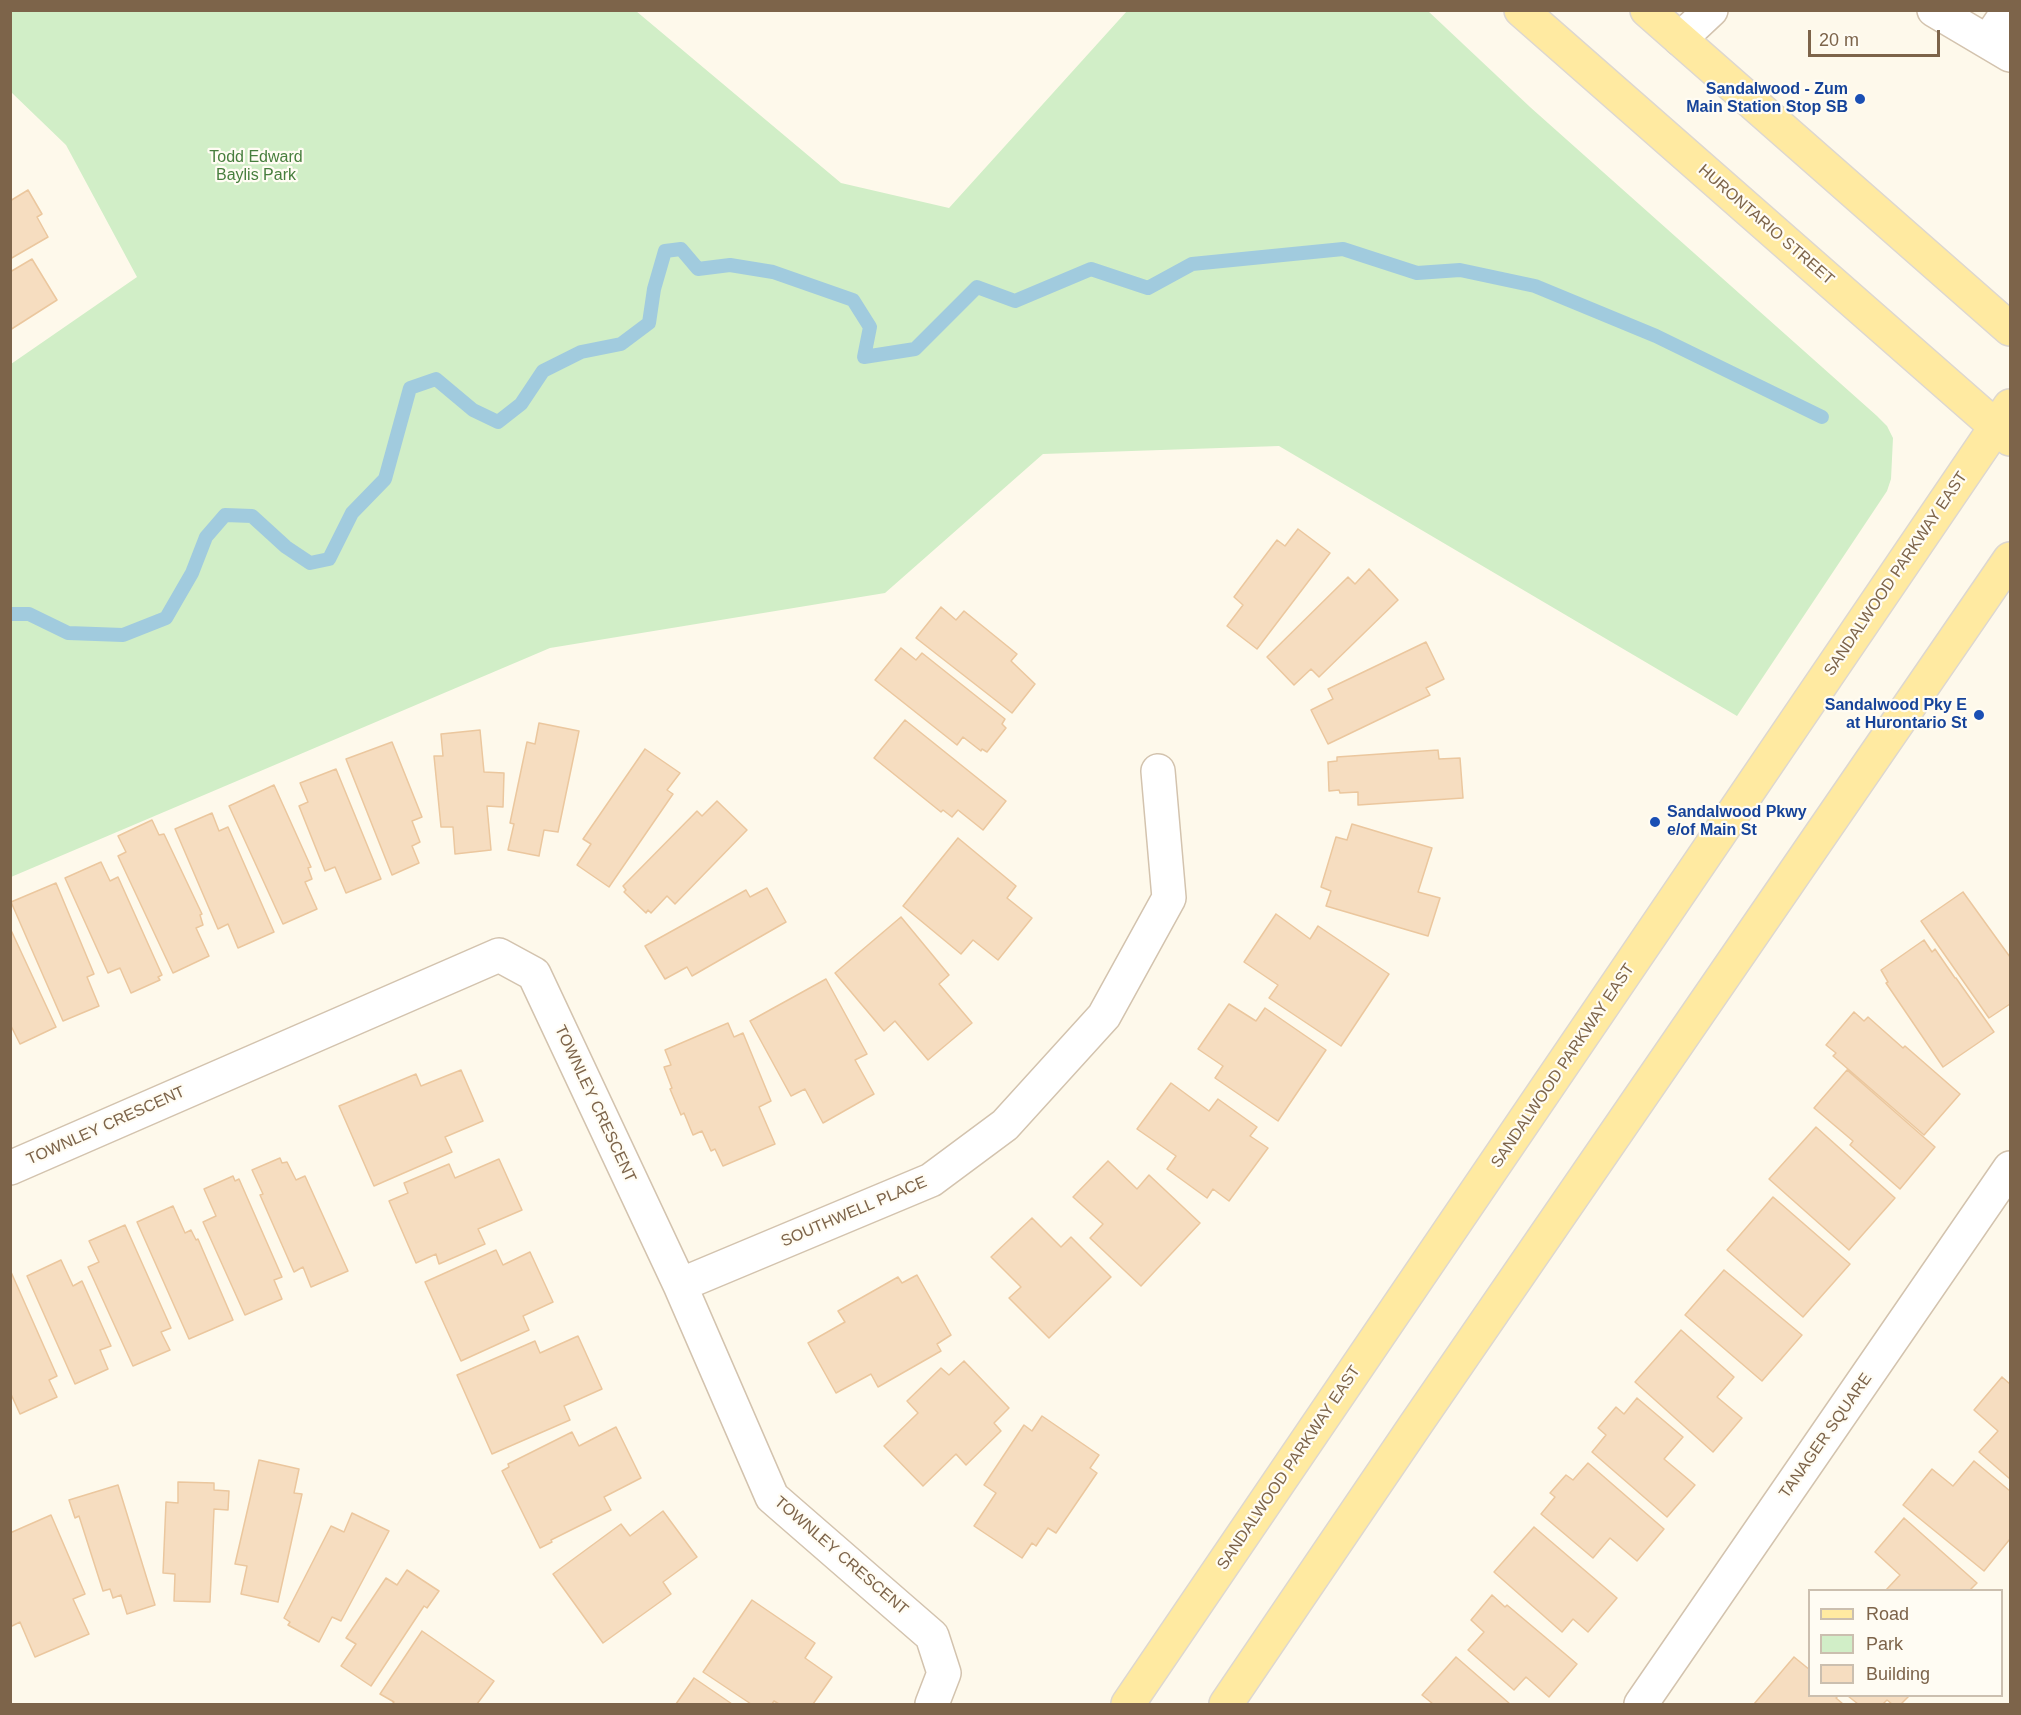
<!DOCTYPE html>
<html>
<head>
<meta charset="utf-8">
<style>
  body { margin:0 }
  #map { position:relative; width:2021px; height:1715px; overflow:hidden; background:#fef9eb; font-family:Helvetica,sans-serif }
  canvas { display:block }
  .frame { position:absolute; inset:0; border:12px solid #7d644a; pointer-events:none }
  .legend { position:absolute; left:1808px; top:1589px; width:195px; height:108px; box-sizing:border-box; background:#fffcf3; border:2px solid #cbbfaf; margin:0; padding:8px 10px; list-style:none; font-size:18px; color:#7d644a }
  .legend li { display:flex; align-items:center; gap:12px; height:30px }
  .legend b { width:30px; border:2px solid #cbbfaf }
  .scale { position:absolute; left:1808px; top:30px; width:132px; height:27px; box-sizing:border-box; border:3px solid #7d644a; border-top:0; padding-left:8px; font-size:18px; line-height:21px; white-space:nowrap; color:#7d644a; -webkit-text-stroke:4px #fffcf3; paint-order:stroke }
</style>
</head>
<body>
<div id="map">
<canvas width="2021" height="1715"></canvas>
<div class="frame"></div>
<ul class="legend">
<li><b style="height:8px;background:#ffeaa1"></b>Road</li>
<li><b style="height:16px;background:#d1eec7"></b>Park</li>
<li><b style="height:16px;background:#f6ddc0"></b>Building</li>
</ul>
<div class="scale">20 m</div>
</div>
<script>
const g = document.querySelector('canvas').getContext('2d');
g.lineJoin = 'round';
function fill(path, color) { g.fillStyle = color; g.fill(path, 'evenodd'); }
const poly = rows => new Path2D(rows.map(r => 'M' + r).join(''));
function trace(path, color, width, dash) { g.strokeStyle = color; g.lineWidth = width; g.lineCap = dash ? 'butt' : 'round'; g.setLineDash(dash || []); g.stroke(path); }
function write(font, color, halo, rows, align = 'center') {
  g.font = font + ' Helvetica,sans-serif'; g.lineWidth = 4.5; g.setLineDash([]); g.textBaseline = 'middle'; g.strokeStyle = halo; g.fillStyle = color; for (const [text, x, y, turn = 0] of rows) {
    g.save(); g.translate(x, y); g.rotate((+turn || 0) * Math.PI / 180); g.textAlign = isNaN(turn) ? turn : align; if (halo) g.strokeText(text, 0, 0); g.fillText(text, 0, 0); g.restore();
  }
}
fill(poly([
  [11,10,636,11,841,183,949,208,1127,11,1428,11,1530,107,1877,416,1887,426,1893,438,1891,479,1887,491,1737,716,1279,446,1043,454,885,593,550,648,11,877,11,364,137,277,66,145,11,92]
]), '#d1eec7');
trace(poly([
  [10,614,29,614,68,633,123,635,166,618,192,573,206,537,225,515,252,516,286,547,310,563,329,559,352,513,385,479,410,388,436,379,473,410,498,422,521,404,543,371,581,352,621,344,649,323,654,289,665,251,681,249,698,269,730,265,773,272,853,300,870,327,864,357,915,349,977,287,1015,301,1091,269,1148,288,1192,264,1343,249,1417,273,1460,270,1535,286,1656,336,1822,417]
]), '#a1cbde', 14);
const building = poly([
  [28,190,42,214,37,217,48,237,10,259,10,201,28,190],
  [32,259,57,300,10,330,10,272,32,259],
  [1298,529,1330,553,1257,649,1227,626,1243,605,1234,597,1277,540,1285,546,1298,529],
  [1369,569,1398,600,1319,677,1311,669,1294,685,1267,657,1348,577,1355,584,1369,569],
  [941,607,956,620,964,611,1017,654,1011,661,1035,684,1012,713,916,638,941,607],
  [1426,642,1444,679,1426,688,1430,695,1328,744,1311,710,1333,699,1328,689,1426,642],
  [901,648,916,660,922,653,1005,719,1002,724,1006,728,987,752,982,749,981,751,963,737,957,745,875,680,901,648],
  [905,720,1006,801,983,830,958,810,952,817,943,810,941,812,874,758,905,720],
  [539,723,579,731,558,832,544,830,539,856,508,850,514,824,510,823,527,742,535,744,539,723],
  [480,730,484,772,504,773,503,807,487,806,491,850,455,854,453,827,441,827,434,756,443,756,441,734,480,730],
  [392,742,422,817,412,821,420,842,412,846,419,863,392,875,346,759,392,742],
  [645,749,680,773,667,790,673,794,609,887,577,865,591,844,583,839,645,749],
  [1438,750,1439,759,1460,758,1463,798,1358,805,1358,792,1340,793,1339,790,1329,791,1328,762,1337,761,1337,757,1438,750],
  [336,769,381,879,346,893,335,867,325,871,299,806,308,802,300,783,336,769],
  [274,785,311,867,308,868,312,879,305,882,317,909,283,924,229,806,274,785],
  [717,801,747,830,675,904,667,896,651,913,648,910,646,913,624,892,626,890,623,886,697,811,702,816,717,801],
  [212,813,219,831,228,827,274,932,238,948,228,924,218,929,175,829,212,813],
  [152,820,159,835,164,834,202,914,200,915,203,925,196,928,209,956,173,973,118,856,126,852,118,836,152,820],
  [1352,824,1432,848,1418,892,1440,898,1428,936,1326,906,1331,891,1321,887,1336,837,1347,840,1352,824],
  [958,838,1016,886,1007,898,1032,918,998,960,973,940,961,954,903,906,958,838],
  [101,862,110,881,118,877,162,975,158,977,160,980,131,993,120,968,108,973,65,878,101,862],
  [56,883,94,974,87,977,99,1006,63,1021,11,902,56,883],
  [767,888,786,922,692,976,687,967,665,979,645,946,746,890,750,897,767,888],
  [1963,892,2010,957,2010,1004,1989,1018,1921,921,1963,892],
  [1276,914,1310,939,1318,926,1389,974,1341,1046,1269,998,1278,985,1244,962,1276,914],
  [901,917,949,975,939,984,972,1023,928,1060,895,1021,884,1031,835,973,901,917],
  [10,928,56,1027,20,1044,10,1024,10,928],
  [1924,940,1932,952,1935,949,1955,978,1956,978,1994,1032,1943,1067,1886,983,1888,982,1881,970,1924,940],
  [826,979,867,1054,855,1060,874,1094,823,1123,805,1089,791,1096,750,1021,826,979],
  [1229,1004,1256,1021,1265,1008,1326,1050,1278,1121,1215,1078,1223,1066,1198,1049,1229,1004],
  [1854,1012,1864,1021,1868,1017,1903,1048,1905,1046,1960,1094,1924,1135,1833,1056,1836,1053,1826,1045,1854,1012],
  [728,1023,734,1037,743,1033,771,1101,759,1107,775,1144,723,1166,715,1149,711,1151,702,1131,693,1135,684,1113,681,1115,670,1089,672,1088,664,1067,671,1065,665,1050,728,1023],
  [461,1070,483,1121,445,1137,452,1152,374,1186,339,1106,416,1074,421,1086,461,1070],
  [1847,1070,1935,1147,1900,1189,1850,1145,1853,1141,1814,1108,1847,1070],
  [1171,1083,1209,1111,1218,1099,1257,1127,1250,1136,1268,1148,1229,1201,1213,1189,1207,1198,1167,1169,1176,1156,1137,1129,1171,1083],
  [1816,1127,1895,1198,1849,1250,1769,1179,1816,1127],
  [280,1158,282,1163,287,1162,296,1180,305,1176,348,1271,311,1287,303,1267,294,1272,260,1195,263,1194,252,1170,280,1158],
  [499,1159,522,1210,478,1229,485,1244,439,1264,436,1254,416,1263,389,1201,408,1193,404,1183,449,1164,455,1178,499,1159],
  [1108,1161,1137,1189,1149,1175,1200,1223,1141,1286,1090,1238,1103,1224,1073,1197,1108,1161],
  [233,1176,235,1181,239,1179,282,1277,274,1280,282,1299,245,1315,203,1222,216,1216,204,1189,233,1176],
  [1773,1197,1850,1264,1803,1317,1727,1250,1773,1197],
  [173,1206,185,1233,191,1230,196,1240,198,1239,233,1320,189,1339,137,1222,173,1206],
  [1032,1218,1061,1247,1071,1237,1111,1277,1049,1338,1009,1298,1021,1287,991,1257,1032,1218],
  [125,1225,171,1328,161,1332,170,1350,133,1366,88,1267,99,1262,89,1241,125,1225],
  [496,1250,503,1265,530,1252,553,1302,523,1316,529,1330,461,1361,425,1282,496,1250],
  [61,1260,73,1286,82,1281,111,1346,100,1350,108,1369,75,1384,27,1276,61,1260],
  [1724,1270,1802,1335,1762,1381,1685,1315,1724,1270],
  [11,1272,57,1376,49,1380,57,1397,20,1414,10,1392,11,1272],
  [917,1275,951,1335,937,1344,941,1351,878,1387,871,1374,836,1393,808,1343,845,1322,838,1311,898,1277,902,1283,917,1275],
  [1681,1330,1734,1377,1717,1397,1742,1418,1713,1452,1635,1382,1681,1330],
  [578,1336,602,1389,564,1406,570,1420,492,1454,457,1375,535,1341,540,1353,578,1336],
  [964,1361,1009,1408,994,1423,1001,1431,966,1465,956,1454,923,1486,884,1446,918,1413,907,1401,941,1368,949,1375,964,1361],
  [2002,1377,2010,1384,2010,1479,1979,1452,1998,1431,1974,1410,2002,1377],
  [1637,1398,1683,1437,1664,1459,1695,1485,1667,1517,1592,1452,1606,1435,1598,1428,1616,1407,1624,1414,1637,1398],
  [1042,1416,1099,1455,1090,1468,1097,1473,1056,1533,1048,1528,1036,1546,1032,1543,1022,1558,974,1526,996,1493,984,1485,1024,1425,1032,1431,1042,1416],
  [616,1427,641,1478,604,1497,611,1510,551,1540,552,1542,540,1548,502,1471,509,1467,508,1464,572,1432,579,1446,616,1427],
  [259,1460,299,1469,294,1493,302,1494,278,1602,241,1594,247,1566,235,1564,259,1460],
  [1974,1461,2010,1491,2010,1539,1984,1571,1903,1505,1932,1469,1953,1486,1974,1461],
  [1588,1463,1664,1529,1637,1561,1610,1538,1593,1558,1541,1514,1555,1497,1550,1493,1566,1475,1573,1480,1588,1463],
  [178,1482,214,1483,214,1490,229,1491,228,1510,214,1509,210,1602,174,1601,175,1574,163,1573,166,1502,178,1503,178,1482],
  [118,1485,155,1605,127,1614,121,1595,113,1598,110,1589,103,1591,79,1516,75,1518,69,1500,118,1485],
  [663,1511,697,1557,663,1582,671,1594,603,1643,553,1574,621,1524,630,1536,663,1511],
  [352,1513,389,1531,341,1621,332,1617,319,1642,288,1625,290,1622,284,1618,331,1526,344,1532,352,1513],
  [51,1515,85,1594,73,1599,89,1634,35,1657,20,1622,10,1627,10,1533,51,1515],
  [1904,1518,1977,1583,1970,1590,1886,1590,1900,1575,1875,1552,1904,1518],
  [1534,1527,1617,1598,1588,1632,1573,1619,1562,1632,1494,1572,1534,1527],
  [407,1570,439,1591,427,1608,424,1606,371,1686,341,1666,356,1644,346,1638,386,1578,397,1585,407,1570],
  [1492,1595,1505,1607,1507,1605,1577,1664,1549,1697,1526,1677,1514,1690,1468,1650,1484,1632,1471,1620,1492,1595],
  [752,1600,815,1643,805,1658,832,1677,813,1704,779,1704,774,1701,772,1704,751,1704,703,1672,752,1600],
  [422,1631,494,1681,477,1704,392,1704,394,1702,380,1694,422,1631],
  [1456,1657,1510,1704,1433,1704,1422,1695,1456,1657],
  [1794,1657,1810,1670,1810,1696,1838,1696,1836,1698,1843,1704,1754,1704,1794,1657],
  [694,1678,732,1704,676,1704,694,1678],
  [1848,1696,1909,1696,1901,1704,1892,1704,1887,1700,1883,1704,1858,1704,1848,1696]
]);
fill(building, '#f6ddc0');
trace(building, '#ebc79e', 1.5);
const minor = poly([
  [1934,10,2010,55],
  [1680,39,1711,10],
  [1988,41,2009,10],
  [10,1168,499,955,534,974,680,1285,772,1497,932,1636,944,1673,932,1704],
  [680,1285,931,1180,1005,1125,1104,1016,1169,898,1158,771],
  [1641,1704,2010,1168]
]);
const major = poly([
  [1521,10,2010,439],
  [1647,10,2010,329],
  [1128,1704,2010,406],
  [1226,1704,1416,1424,2010,559]
]);
trace(minor, '#d3c3ae', 36);
trace(major, '#ddd7d0', 36);
trace(minor, '#fff', 33);
trace(major, '#ffeaa1', 33);
for (const [x, y, r, color] of [
  [1860,99,6,"#1a4fb4"],
  [1979,715,6,"#1a4fb4"],
  [1655,822,6,"#1a4fb4"]
]) { const dot = new Path2D(); dot.arc(x, y, r, 0, 2 * Math.PI); g.fillStyle = color; g.fill(dot); trace(dot, '#fffcf3', 2); }
write('bold 16px', '#164399', '#fffcf3', [
  ["Sandalwood - Zum",1848,90],
  ["Main Station Stop SB",1848,108],
  ["Sandalwood Pky E",1967,706],
  ["at Hurontario St",1967,724],
  ["Sandalwood Pkwy",1667,813,"left"],
  ["e/of Main St",1667,831,"left"]
], 'right');
write('16px', '#477e3d', '#fffcf3', [
  ["Todd Edward",256,158],
  ["Baylis Park",256,176]
]);
write('16px', '#7d644a', '#fffcf3', [
  ["HURONTARIO STREET",1766,225,41],
  ["SANDALWOOD PARKWAY EAST",1896,574,-56],
  ["SANDALWOOD PARKWAY EAST",1563,1066,-56],
  ["TOWNLEY CRESCENT",595,1104,65],
  ["TOWNLEY CRESCENT",106,1126,-24],
  ["SOUTHWELL PLACE",854,1212,-23],
  ["TANAGER SQUARE",1826,1436,-55],
  ["SANDALWOOD PARKWAY EAST",1289,1468,-56],
  ["TOWNLEY CRESCENT",841,1556,41]
]);
</script>
</body>
</html>
